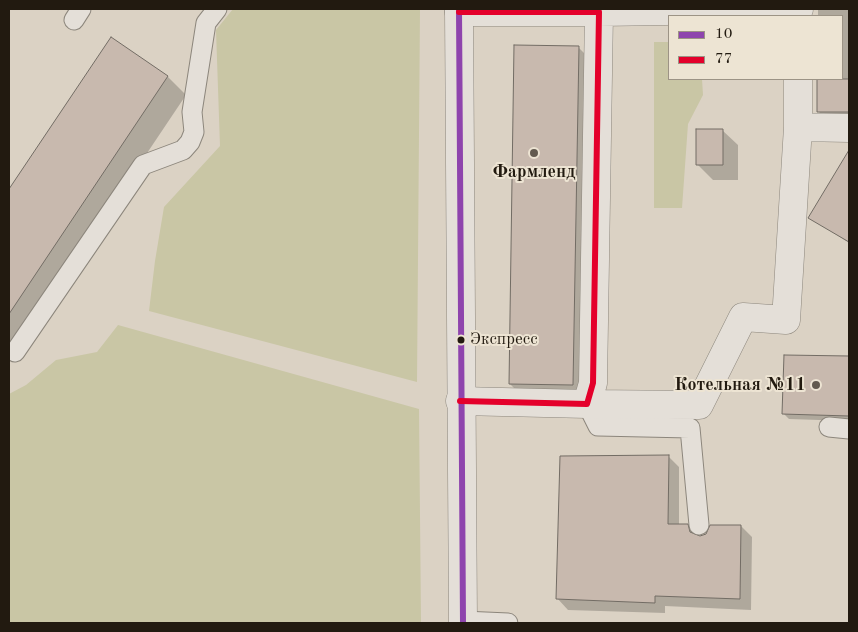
<!DOCTYPE html>
<html>
<head>
<meta charset="utf-8">
<style>
  body { margin:0 }
  #map { position:relative; width:858px; height:632px; overflow:hidden; background:#dbd2c4; font-family:"Old Standard TT",serif }
  canvas { display:block }
  .frame { position:absolute; inset:0; border:10px solid #221a10; pointer-events:none }
  .legend { position:absolute; left:668px; top:15px; width:175px; height:65px; box-sizing:border-box; background:#ede4d3; border:1px solid #9c9385; margin:0; padding:6px 9px; list-style:none; font-size:15px; color:#221a10 }
  .legend li { display:flex; align-items:center; gap:10px; height:25px }
  .legend b { width:25px; border:1px solid #9c9385 }
</style>
</head>
<body>
<div id="map">
<canvas width="858" height="632"></canvas>
<div class="frame"></div>
<ul class="legend">
<li><b style="height:6px;background:#8e44ad"></b>10</li>
<li><b style="height:6px;background:#e4002b"></b>77</li>
</ul>
</div>
<script>
const g = document.querySelector('canvas').getContext('2d');
g.lineJoin = 'round';
function fill(path, color) { g.fillStyle = color; g.fill(path, 'evenodd'); }
const poly = rows => new Path2D(rows.map(r => 'M' + r).join(''));
function trace(path, color, width, dash) { g.strokeStyle = color; g.lineWidth = width; g.lineCap = dash ? 'butt' : 'round'; g.setLineDash(dash || []); g.stroke(path); }
function write(font, color, halo, rows, align = 'center') {
  g.font = font + ' "Old Standard TT",serif'; g.lineWidth = 4; g.setLineDash([]); g.textBaseline = 'middle'; g.strokeStyle = halo; g.fillStyle = color; for (const [text, x, y, turn = 0] of rows) {
    g.save(); g.translate(x, y); g.rotate((+turn || 0) * Math.PI / 180); g.textAlign = isNaN(turn) ? turn : align; if (halo) g.strokeText(text, 0, 0); g.fillText(text, 0, 0); g.restore();
  }
}
fill(poly([
  [233,9,420,9,417,382,149,311,155,261,164,207,220,146,216,30],
  [654,42,669,42,669,79,702,79,703,95,688,124,682,208,654,208],
  [118,325,419,409,421,623,9,623,9,394,26,385,56,360,97,352]
]), '#c9c6a5');
fill(poly([
  [818,9,849,9,849,134,841,134,818,111,818,79,842,79,842,16,818,16],
  [111,39,168,77,186,95,9,359,9,191],
  [578,47,601,70,595,408,533,407,510,384],
  [722,130,738,145,738,180,713,180,697,164],
  [838,171,849,178,849,243,810,217],
  [785,356,849,357,849,421,789,419,784,414],
  [668,456,679,467,679,525,687,526,699,537,741,526,752,537,751,610,665,606,665,613,568,610,557,598]
]), '#0003');
const building = poly([
  [111,37,168,76,9,314,9,189,111,37],
  [514,45,579,46,573,385,509,384,514,45],
  [817,79,849,79,849,112,817,112,817,79],
  [696,129,723,129,723,165,696,165,696,129],
  [849,150,849,242,808,218,849,150],
  [784,355,849,356,849,416,782,414,784,355],
  [669,455,668,524,688,524,690,532,700,536,706,534,710,525,741,525,740,599,655,596,655,603,556,599,560,456,669,455]
]);
fill(building, '#c8b9ae');
trace(building, '#726c64', 1);
const service = poly([
  [74,20,81,9],
  [15,352,143,165,183,150,190,142,194,132,192,112,206,23,217,9],
  [587,404,598,426,690,428,699,525],
  [829,427,849,429],
  [463,621,508,623]
]);
const minor = poly([
  [459,12,599,12,593,383,587,404,460,401],
  [599,12,799,9],
  [798,79,798,127,849,128],
  [587,404,699,405,743,317,786,320,798,127]
]);
const tertiary = poly([
  [459,9,463,623]
]);
trace(service, '#8c867c', 21);
trace(minor, '#8c867c', 29);
trace(tertiary, '#8c867c', 29);
trace(service, '#e4dfd8', 19);
trace(minor, '#e4dfd8', 28);
trace(tertiary, '#e4dfd8', 28);
trace(poly([
  [459,9,463,623]
]), '#8e44ad', 6);
trace(poly([
  [459,12,599,12,593,383,587,404,460,401]
]), '#e4002b', 6);
for (const [x, y, r, color] of [
  [534,153,5,"#635a4f"],
  [461,340,4.5,"#221a10"],
  [816,385,5,"#635a4f"]
]) { const dot = new Path2D(); dot.arc(x, y, r, 0, 2 * Math.PI); g.fillStyle = color; g.fill(dot); trace(dot, '#ede4d3', 2); }
write('17px', '#221a10', '#ede4d3', [
  ["Экспресс",470,340]
], 'left');
write('bold 18px', '#221a10', '#ede4d3', [
  ["Фармленд",534,172],
  ["Котельная №11",806,385,"right"]
]);
</script>
</body>
</html>
